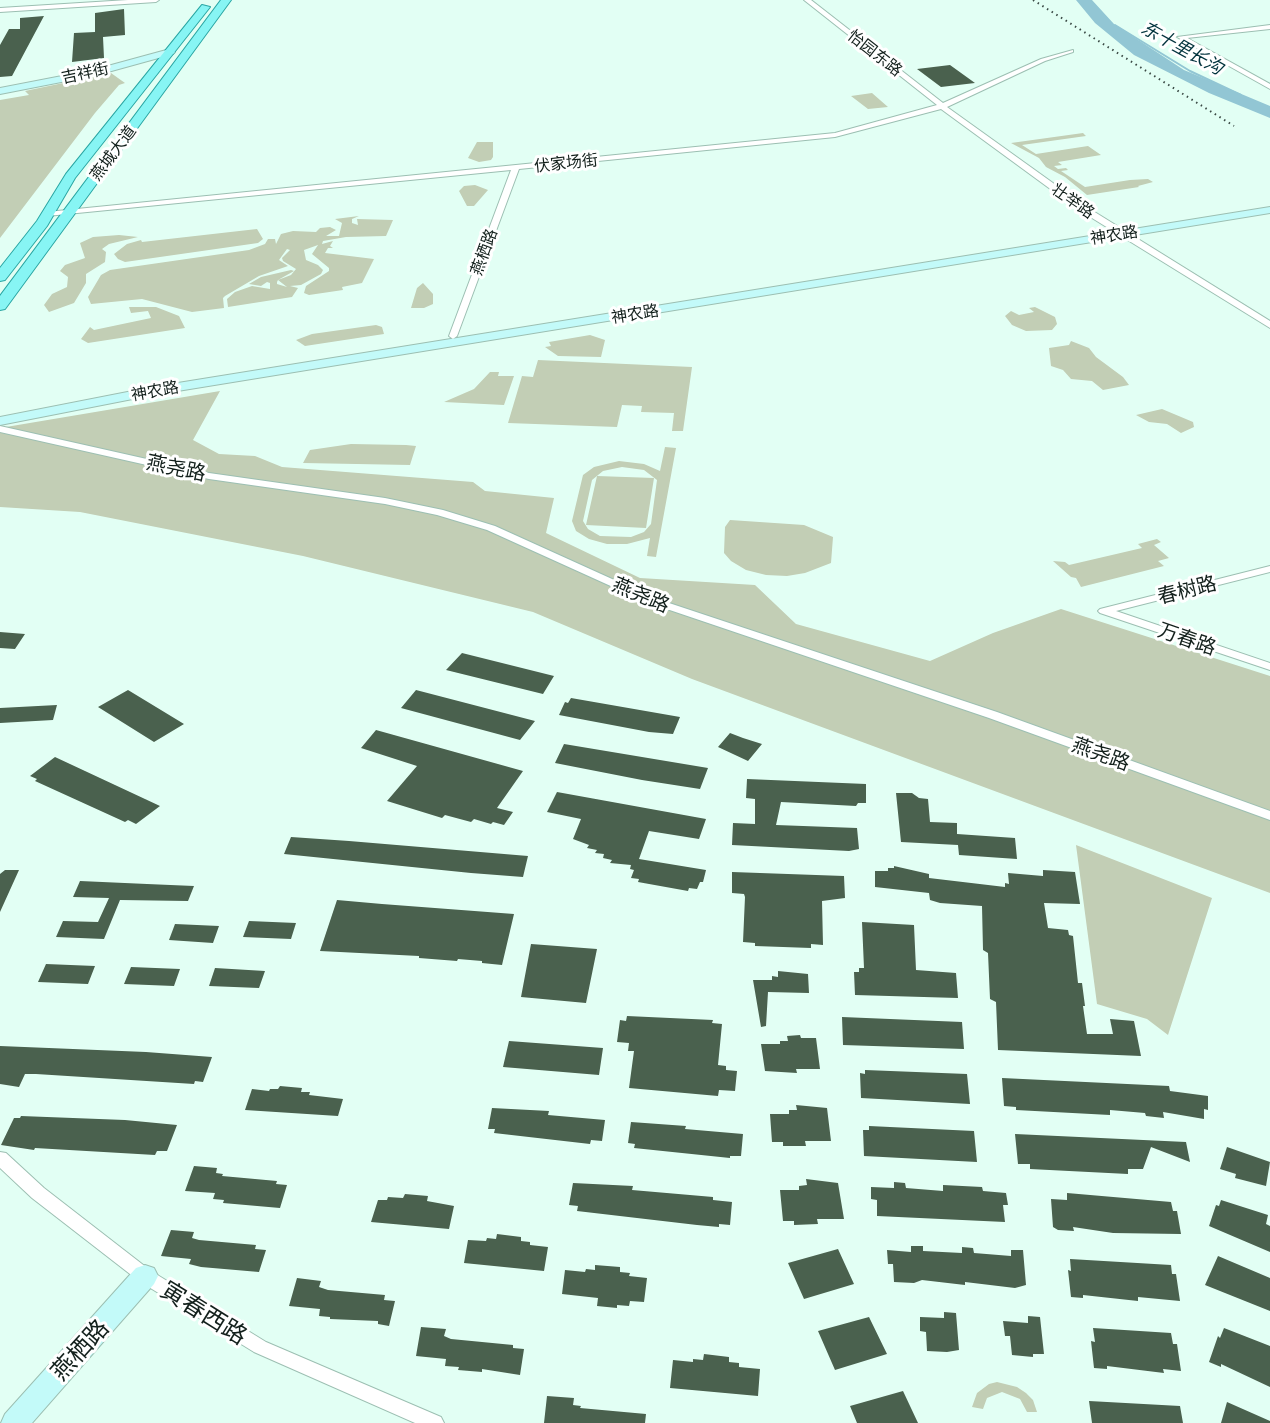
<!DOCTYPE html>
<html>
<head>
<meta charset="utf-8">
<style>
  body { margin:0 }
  canvas { display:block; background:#e2fff4 }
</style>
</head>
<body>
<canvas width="1270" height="1423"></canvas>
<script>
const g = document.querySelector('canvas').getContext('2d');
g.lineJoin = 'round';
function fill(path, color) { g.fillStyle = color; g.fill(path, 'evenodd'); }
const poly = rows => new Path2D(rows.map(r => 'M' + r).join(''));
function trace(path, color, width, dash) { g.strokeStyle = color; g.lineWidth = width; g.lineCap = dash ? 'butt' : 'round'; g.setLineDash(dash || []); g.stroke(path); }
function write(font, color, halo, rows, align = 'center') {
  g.font = font + ' Barlow,"Noto Sans SC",sans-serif'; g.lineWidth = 6; g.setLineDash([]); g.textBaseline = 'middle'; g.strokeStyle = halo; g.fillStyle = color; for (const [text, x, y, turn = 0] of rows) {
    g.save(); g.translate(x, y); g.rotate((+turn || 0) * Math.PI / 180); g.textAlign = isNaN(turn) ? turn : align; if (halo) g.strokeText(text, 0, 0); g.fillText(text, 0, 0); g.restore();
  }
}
fill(poly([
  [111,73,125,83,119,85,95,113,0,238,0,100,29,95,25,91],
  [872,93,888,107,868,109,851,96],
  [1083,133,1086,136,1022,145,1036,154,1088,146,1101,155,1058,162,1062,165,1054,166,1058,169,1066,168,1068,170,1061,171,1085,187,1130,180,1148,179,1153,182,1138,186,1139,187,1087,195,1065,177,1046,167,1039,158,1011,143],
  [477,142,493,142,493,157,491,160,479,162,468,158],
  [475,185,488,190,474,206,467,206,459,191,464,186],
  [359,216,352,219,352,223,358,225,357,219,393,220,386,236,346,237,323,241,322,244,333,241,330,246,333,248,328,248,325,253,374,259,362,283,342,287,343,290,309,295,304,293,306,286,329,271,329,268,312,254,318,245,304,250,306,260,318,265,323,270,321,274,301,285,290,286,298,288,292,297,228,307,227,299,235,292,252,286,270,289,270,283,267,282,261,286,249,284,261,277,291,270,294,271,278,280,277,282,277,284,287,287,278,280,291,275,296,269,283,261,282,258,290,250,287,249,279,260,288,266,259,276,225,296,223,298,224,308,192,312,142,299,91,304,88,297,101,275,110,270,249,250,265,244,268,239,275,239,276,244,281,234,293,231,316,232,320,228,330,227,336,230,326,236,339,236,342,223,335,219],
  [257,229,263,239,258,243,125,262,118,259,114,254,127,244,141,240,142,242],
  [119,235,138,237,109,244,102,249,106,252,105,262,86,274,86,283,74,303,49,312,44,305,52,294,67,287,68,277,60,271,65,265,85,258,80,243,93,237],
  [423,283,433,294,433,304,424,308,411,308,417,288],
  [129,307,156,307,179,316,185,328,88,343,81,339,90,327,94,330,151,318,148,311,131,313],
  [1035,307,1055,317,1057,324,1052,330,1026,331,1012,325,1005,316,1011,311,1019,315,1034,312,1029,308],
  [376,325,382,327,384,334,305,346,296,340,312,334],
  [590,335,605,340,601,357,558,356,545,347,551,346,549,342],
  [1071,341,1089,348,1096,357,1123,377,1129,385,1103,390,1092,381,1071,379,1063,370,1051,366,1049,348,1069,345],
  [538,360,692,367,683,431,672,431,674,413,641,412,642,406,622,405,617,427,508,423,522,376,533,377],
  [490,372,499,372,498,376,514,376,504,405,444,402,474,389],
  [220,391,193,440,219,454,255,456,282,467,473,482,485,491,554,498,546,533,640,578,755,585,796,624,930,661,993,633,1061,609,1270,676,1270,893,692,679,533,612,303,556,80,512,0,507,0,428],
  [1162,409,1193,422,1194,427,1181,433,1167,424,1149,422,1136,415],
  [351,444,406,445,416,446,410,465,303,463,310,450],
  [665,447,676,448,656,557,647,556,650,538,627,544,607,544,589,539,576,531,572,521,583,475,594,467,619,461,644,464,660,471],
  [622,467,644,470,657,480,651,524,644,532,631,537,600,536,588,529,583,521,592,480,603,471],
  [597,476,654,478,646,528,586,525],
  [730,520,804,525,833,537,831,563,805,573,787,576,766,575,746,570,731,561,724,553,725,527],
  [1157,539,1161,542,1154,545,1169,558,1158,561,1164,566,1081,587,1076,578,1071,577,1053,561,1065,562,1069,565,1142,548,1138,544],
  [1076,845,1212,898,1168,1035,1147,1019,1097,1004],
  [997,1382,1017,1387,1026,1393,1033,1400,1037,1412,1027,1412,1020,1399,1002,1392,987,1398,983,1409,972,1407,977,1393,989,1384]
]), '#c2ceb5');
fill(poly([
  [1076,0,1092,0,1114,24,1184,70,1270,106,1270,118,1209,93,1134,55,1095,23]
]), '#92c6d4');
trace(poly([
  [1115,25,1190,71,1241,95]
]), '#92c6d4', 2);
fill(poly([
  [124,9,125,35,103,37,104,58,72,62,74,33,95,32,95,13],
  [44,16,12,76,0,77,0,45,9,29,20,29,20,18],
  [950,65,975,83,941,87,917,69],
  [0,632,25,634,15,649,0,648],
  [462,653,554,676,543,694,446,670],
  [128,690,184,724,154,742,98,707],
  [416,690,535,721,520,740,401,708],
  [571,698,680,717,673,734,649,732,559,715,565,702,568,703],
  [57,705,53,720,0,723,0,708],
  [376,730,523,771,497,808,513,812,504,825,493,822,491,824,474,819,471,822,445,815,442,818,387,801,417,766,361,748],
  [730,733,743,738,762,744,748,761,718,747],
  [564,744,708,768,700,789,642,780,555,763],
  [55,757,160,806,136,824,128,820,125,822,35,781,37,779,30,776],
  [747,779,866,784,866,803,858,803,856,806,781,802,776,825,857,828,859,849,849,851,732,845,733,823,755,824,755,799,746,798],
  [557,792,706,819,699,839,649,831,639,859,706,870,703,882,700,882,697,889,689,888,688,891,638,882,639,879,631,878,634,870,630,869,631,865,610,863,612,860,603,858,604,854,595,853,597,850,587,848,589,845,573,839,581,819,547,812],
  [896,793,912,793,919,798,928,799,930,822,957,823,957,834,1015,838,1017,859,959,855,958,845,901,842],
  [291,837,349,841,528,856,523,877,471,873,284,854],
  [894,866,929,874,929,878,1005,887,1005,883,1009,884,1008,873,1043,876,1043,870,1075,872,1080,904,1044,903,1048,928,1068,930,1069,935,1073,936,1078,983,1082,983,1085,1006,1083,1006,1087,1034,1113,1034,1110,1019,1134,1021,1141,1056,998,1050,996,1002,990,999,988,953,983,950,982,906,940,903,930,900,929,893,875,887,875,871,888,871,888,868,894,868],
  [5,870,19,870,0,912,0,874],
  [732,872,844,876,845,898,822,901,823,945,811,944,811,948,755,946,755,943,743,942,745,897,744,894,732,893],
  [80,881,147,884,194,886,188,901,120,900,104,939,56,937,63,921,98,922,109,898,73,897],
  [337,900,382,904,514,914,502,965,482,963,482,961,458,959,457,961,419,958,419,956,320,951],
  [249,921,296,923,291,939,243,937],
  [862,922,914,925,916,970,956,973,958,998,855,995,854,972,859,972,859,968,864,968],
  [175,924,219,926,213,943,169,940],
  [531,944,597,949,586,1003,521,997],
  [46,964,95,966,88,984,38,982],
  [131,967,180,969,174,986,124,984],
  [215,968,265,971,259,988,209,986],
  [778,971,808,974,809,993,768,992,766,1026,761,1027,753,980,772,980,772,976,778,977],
  [627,1016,713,1020,712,1023,722,1024,718,1065,726,1066,726,1070,737,1071,735,1091,719,1090,718,1096,629,1088,634,1051,628,1051,629,1043,617,1042,620,1020,626,1021],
  [842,1017,962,1022,964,1049,843,1045],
  [800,1035,801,1038,816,1038,820,1069,796,1069,797,1073,765,1071,761,1044,780,1044,780,1041,788,1041,787,1036],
  [509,1041,603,1048,599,1075,503,1067],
  [0,1046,146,1052,212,1057,203,1082,195,1081,194,1084,36,1074,25,1074,19,1087,0,1084],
  [865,1070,967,1074,970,1104,861,1098,860,1073,865,1074],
  [1002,1078,1169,1086,1170,1091,1208,1096,1208,1110,1204,1109,1204,1119,1163,1112,1164,1118,1146,1116,1145,1113,1110,1110,1110,1115,1016,1110,1016,1107,1004,1106],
  [280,1086,302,1088,301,1092,310,1092,309,1095,343,1099,338,1116,245,1110,252,1089,269,1091,270,1089,278,1089],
  [796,1105,827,1108,831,1141,805,1141,806,1146,783,1146,783,1142,772,1142,770,1114,789,1114,789,1110,797,1110],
  [492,1108,549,1111,548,1115,605,1120,602,1141,591,1140,590,1144,494,1133,495,1129,488,1129],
  [21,1116,125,1120,177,1125,167,1151,157,1151,155,1155,35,1148,34,1150,1,1145,14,1118,20,1118],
  [631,1122,686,1126,685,1129,743,1134,741,1156,730,1156,730,1158,634,1148,635,1144,628,1143],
  [869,1126,974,1131,977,1162,864,1156,863,1130,869,1130],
  [1015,1134,1186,1142,1190,1162,1151,1147,1143,1169,1128,1169,1128,1174,1030,1169,1030,1164,1018,1164],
  [1227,1147,1270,1162,1266,1186,1235,1178,1236,1174,1220,1169],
  [194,1166,217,1168,216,1173,223,1174,222,1176,277,1181,276,1184,287,1185,280,1208,223,1203,224,1200,213,1199,215,1193,185,1191],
  [806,1179,838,1183,844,1219,817,1219,818,1224,794,1225,794,1221,783,1221,780,1190,799,1190,799,1186,807,1185],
  [894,1182,905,1183,906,1188,943,1191,943,1185,982,1187,983,1191,1006,1193,1008,1205,1003,1205,1005,1222,877,1216,877,1200,871,1199,871,1187,894,1188],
  [573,1183,633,1186,632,1190,713,1197,713,1200,732,1202,730,1225,719,1224,719,1227,697,1225,577,1211,578,1206,569,1205],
  [1067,1193,1171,1202,1173,1211,1177,1211,1181,1234,1113,1233,1073,1227,1074,1231,1058,1230,1053,1227,1051,1199,1067,1200],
  [405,1194,428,1196,427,1201,454,1206,449,1229,371,1222,378,1200,387,1200,388,1197,403,1198],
  [1221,1200,1268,1215,1266,1224,1270,1226,1270,1252,1209,1226,1216,1205,1219,1206],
  [171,1230,194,1232,192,1238,199,1240,256,1245,255,1249,266,1250,259,1272,201,1267,189,1264,191,1259,161,1256],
  [497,1234,521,1237,521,1241,530,1242,530,1245,548,1247,544,1271,464,1263,468,1240,486,1241,487,1238,496,1239],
  [911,1246,923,1246,923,1251,962,1253,962,1247,973,1248,974,1253,1011,1256,1011,1250,1023,1250,1026,1285,1015,1288,965,1282,965,1285,922,1280,914,1283,894,1282,893,1264,888,1264,887,1250,911,1252],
  [838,1249,854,1284,804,1299,788,1263],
  [1218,1256,1270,1278,1270,1311,1205,1285],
  [1070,1259,1171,1265,1172,1274,1176,1274,1180,1301,1138,1297,1138,1301,1083,1295,1083,1298,1071,1297,1068,1270,1071,1271],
  [595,1265,620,1267,620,1272,630,1273,629,1276,647,1278,644,1302,630,1301,629,1306,617,1305,617,1308,597,1306,598,1298,562,1294,565,1270,585,1272,586,1269,595,1270],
  [297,1278,321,1281,319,1287,328,1290,385,1295,384,1300,395,1301,389,1326,378,1324,378,1321,330,1319,330,1317,319,1316,320,1309,289,1306],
  [944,1312,956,1313,959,1350,947,1352,927,1351,926,1332,920,1331,920,1317,944,1318],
  [1028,1316,1040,1317,1044,1354,1033,1354,1033,1357,1012,1355,1010,1336,1005,1336,1003,1321,1028,1323],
  [869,1317,887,1354,835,1370,818,1331],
  [421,1327,446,1329,444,1336,451,1339,513,1345,513,1348,524,1349,520,1375,482,1369,482,1372,458,1370,459,1367,445,1366,446,1359,416,1356],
  [1093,1328,1171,1333,1173,1344,1177,1344,1181,1371,1163,1369,1164,1373,1107,1366,1107,1369,1094,1368,1091,1341,1095,1342],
  [1224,1328,1270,1346,1270,1387,1221,1364,1221,1367,1209,1362,1218,1336,1220,1338],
  [704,1354,729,1357,729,1362,739,1363,739,1367,760,1369,758,1396,670,1388,673,1360,693,1362,693,1359,703,1360],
  [903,1391,918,1423,857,1423,850,1406],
  [547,1396,574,1398,573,1405,581,1406,580,1408,646,1414,645,1423,544,1423],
  [1089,1401,1180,1406,1183,1423,1092,1423],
  [1227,1402,1270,1421,1270,1423,1221,1423]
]), '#4a614e');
const street = poly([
  [128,0,159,0,156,2,0,12,0,8,128,0],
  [804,0,811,0,943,103,1041,59,1073,50,1073,52,1045,61,947,107,1085,206,1270,321,1270,328,1079,210,941,109,835,137,519,169,457,336,453,339,449,336,511,170,47,216,43,214,47,212,835,133,937,105,804,0],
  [1270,25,1270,29,1187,38,1270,84,1270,89,1177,37,1270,25],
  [0,426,209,473,385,498,443,510,495,526,654,598,997,712,1270,811,1270,820,989,718,646,602,487,530,437,515,385,504,209,479,0,432,0,426],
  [1270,566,1270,572,1116,611,1270,663,1270,670,1100,613,1098,611,1100,609,1270,566],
  [0,1152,6,1153,44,1188,151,1271,266,1342,441,1417,444,1423,415,1423,254,1352,139,1281,32,1198,0,1168,0,1152]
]);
const secondary = poly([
  [170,49,175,52,173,54,97,75,0,94,0,88,93,70,170,49],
  [1270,207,1270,213,153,395,0,425,0,417,153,387,1270,207],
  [145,1265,154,1268,158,1276,154,1284,32,1423,1,1423,5,1414,136,1268,145,1265]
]);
const primary = poly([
  [221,0,231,0,5,309,0,310,0,296,221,0],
  [202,5,210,7,75,178,47,226,5,280,0,281,0,268,37,221,66,174,202,5]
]);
trace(street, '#9cbfb2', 2);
trace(secondary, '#9cbfb2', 2);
trace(primary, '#2aa6a3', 2);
fill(street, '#fff');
fill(secondary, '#c3faf9');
fill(primary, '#87f5f4');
trace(poly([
  [1033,0,1234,126]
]), '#3a4a45', 2, [1.5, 4]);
write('16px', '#13201c', '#fff', [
  ["怡园东路",875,53,38],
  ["吉祥街",85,73,-12],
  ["燕城大道",113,153,-53],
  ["伏家场街",566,163,-6],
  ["壮举路",1073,201,35],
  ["神农路",1114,235,-9],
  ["燕栖路",484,252,-70],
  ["神农路",635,314,-9],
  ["神农路",155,391,-10]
]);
write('italic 18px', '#00323c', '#fff', [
  ["东十里长沟",1182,48,29]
]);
write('20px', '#13201c', '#fff', [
  ["燕尧路",176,468,12],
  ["春树路",1187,590,-14],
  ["燕尧路",641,595,23],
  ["万春路",1187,639,19],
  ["燕尧路",1101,754,20]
]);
write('24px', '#13201c', '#fff', [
  ["寅春西路",204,1313,32],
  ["燕栖路",80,1350,-48]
]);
</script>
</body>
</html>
